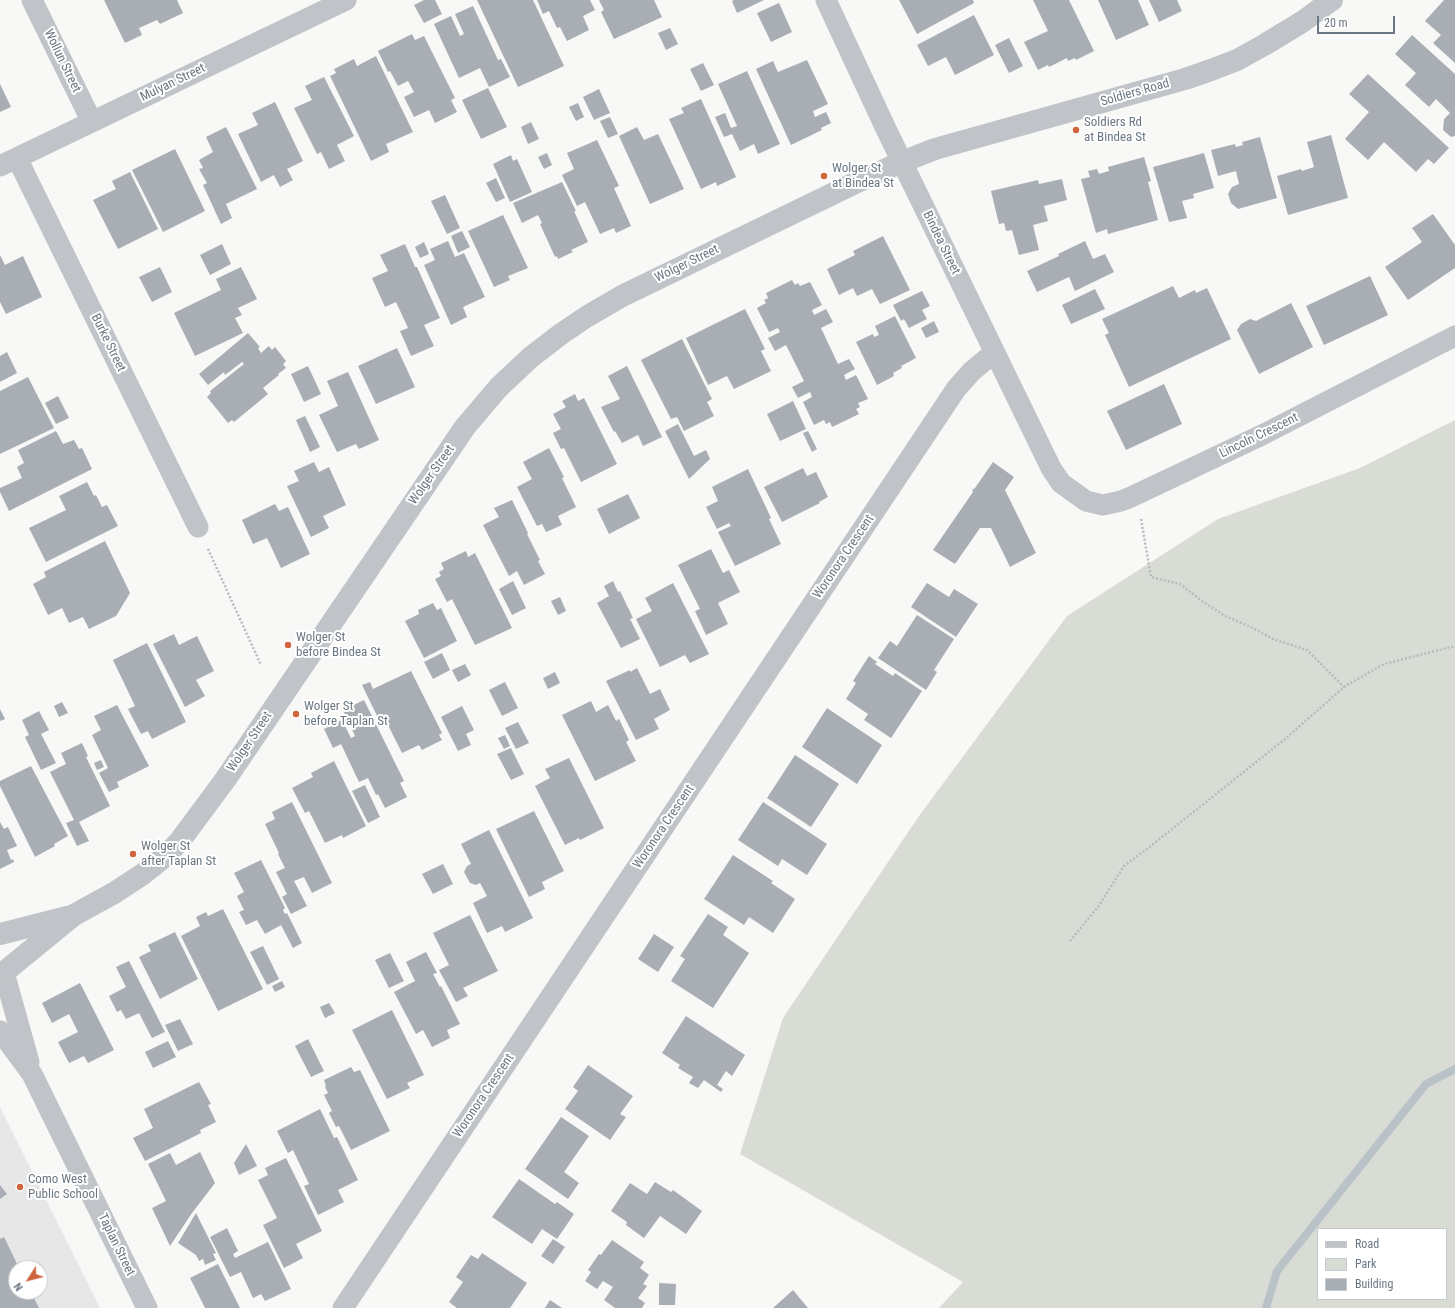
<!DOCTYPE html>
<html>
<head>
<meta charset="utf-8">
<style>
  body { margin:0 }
  #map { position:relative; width:1455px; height:1308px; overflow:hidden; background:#f8f8f6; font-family:"Roboto Condensed",sans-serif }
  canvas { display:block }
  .legend { position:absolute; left:1317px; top:1228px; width:130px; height:72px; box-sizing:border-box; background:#fff; border:1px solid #c4c9cd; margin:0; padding:5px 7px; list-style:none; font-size:12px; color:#6b7783 }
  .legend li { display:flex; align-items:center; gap:8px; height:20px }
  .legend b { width:20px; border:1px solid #c4c9cd }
  .north { position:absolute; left:8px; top:1260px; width:40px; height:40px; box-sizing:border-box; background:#fff; border:1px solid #c4c9cd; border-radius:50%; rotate:234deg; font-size:11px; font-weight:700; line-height:16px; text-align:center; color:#6b7783 }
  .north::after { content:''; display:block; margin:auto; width:14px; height:18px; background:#cf653e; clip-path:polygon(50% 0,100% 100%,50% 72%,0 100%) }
  .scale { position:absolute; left:1317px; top:16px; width:78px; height:18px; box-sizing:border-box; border:2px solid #6b7783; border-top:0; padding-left:5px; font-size:12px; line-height:14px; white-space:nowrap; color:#6b7783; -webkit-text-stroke:3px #fff; paint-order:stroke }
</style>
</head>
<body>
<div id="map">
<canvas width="1455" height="1308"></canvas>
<ul class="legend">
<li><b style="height:5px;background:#c0c3c7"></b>Road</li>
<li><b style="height:11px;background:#d8dcd5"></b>Park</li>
<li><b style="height:11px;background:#a8aeb4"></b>Building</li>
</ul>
<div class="north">N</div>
<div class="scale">20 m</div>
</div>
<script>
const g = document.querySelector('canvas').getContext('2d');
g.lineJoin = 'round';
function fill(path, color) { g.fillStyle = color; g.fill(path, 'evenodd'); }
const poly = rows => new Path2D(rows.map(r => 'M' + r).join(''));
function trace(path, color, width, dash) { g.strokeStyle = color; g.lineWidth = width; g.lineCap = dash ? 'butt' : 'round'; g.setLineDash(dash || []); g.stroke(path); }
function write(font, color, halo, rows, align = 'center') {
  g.font = font + ' "Roboto Condensed",sans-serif'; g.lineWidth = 4; g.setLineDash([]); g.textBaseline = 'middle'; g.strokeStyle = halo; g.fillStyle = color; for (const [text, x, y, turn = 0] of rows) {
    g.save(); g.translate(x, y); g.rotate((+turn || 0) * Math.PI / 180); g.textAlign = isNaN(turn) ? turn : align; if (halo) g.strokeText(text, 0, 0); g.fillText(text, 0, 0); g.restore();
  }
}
fill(poly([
  [0,1107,100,1308,0,1308],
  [16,1268,40,1268,40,1292,16,1292]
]), '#e6e7e6');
fill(poly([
  [1455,420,1455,1308,939,1308,963,1282,740,1154,783,1018,919,816,1067,616,1218,519,1360,468],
  [1318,1229,1446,1229,1446,1299,1318,1299]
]), '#d8dcd5');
trace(poly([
  [1266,1308,1277,1271,1426,1084,1455,1069]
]), '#b9c2c6', 8);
fill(poly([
  [104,0,177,0,183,13,160,24,157,20,139,28,142,35,125,43],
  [424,0,435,0,442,14,424,23,414,5],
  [477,0,533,0,564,66,518,87],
  [537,0,590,0,595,10,583,16,589,30,567,41,560,27,557,28,549,11,543,14],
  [599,0,654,0,662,17,614,39,601,12,604,10],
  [734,0,764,0,737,13,732,1],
  [899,0,973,0,974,3,917,34],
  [1033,0,1069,0,1094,51,1076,60,1075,58,1068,61,1067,58,1049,67,1048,65,1038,70,1024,42,1048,31],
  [1098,0,1138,0,1149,25,1116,40],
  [1149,0,1177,0,1182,11,1159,22],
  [1444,0,1455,0,1455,63,1433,43,1441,35,1425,21],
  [779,3,792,32,771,42,757,13],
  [473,6,498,60,501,59,510,77,489,87,480,68,459,78,434,24,451,16,460,36,464,34,455,14],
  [974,15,994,55,955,75,946,57,928,66,917,45],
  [670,28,678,44,666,50,658,33],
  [412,34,415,40,424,36,455,98,451,100,457,112,435,123,429,110,414,117,404,97,414,92,408,81,398,86,390,71,388,72,378,51],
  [1412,35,1455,74,1455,136,1451,137,1443,130,1444,119,1450,113,1436,99,1429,107,1405,85,1416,73,1395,54],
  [1009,38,1023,66,1009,73,995,45],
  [376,56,413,132,386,144,389,152,371,161,330,76,336,73,334,69,354,59,357,66],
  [807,60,828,104,813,111,815,117,826,112,831,123,821,128,822,130,791,145,756,69,773,61,778,72],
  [703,63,714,85,701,91,690,69],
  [747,71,780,144,758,154,754,144,740,151,732,134,724,137,715,117,725,113,731,128,737,126,718,84],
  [1368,74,1449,148,1434,164,1428,159,1416,172,1384,142,1368,160,1345,139,1369,112,1349,94],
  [324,77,354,136,337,145,345,161,329,169,321,152,317,154,294,108,312,100,305,86],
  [0,84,11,107,0,112],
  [488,88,507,127,481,139,462,100],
  [599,89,610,113,594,120,583,97],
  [701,99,736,177,717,186,716,182,701,189,669,119,684,113,681,108],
  [275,102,303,161,287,169,293,180,280,187,274,175,261,182,238,134,258,125,252,113],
  [578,103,584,117,576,121,569,107],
  [610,117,618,134,608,138,600,121],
  [531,122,539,139,528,144,521,127],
  [226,127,257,189,226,204,232,218,221,224,203,185,207,183,199,169,203,168,199,160,213,152,206,137],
  [637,127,644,140,658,134,684,189,650,204,619,136],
  [1331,135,1348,198,1288,215,1277,176,1301,169,1302,171,1314,167,1307,142],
  [1260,137,1277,198,1238,209,1231,203,1228,194,1232,187,1239,184,1236,171,1218,176,1211,150,1235,144,1236,147,1243,145,1242,142],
  [597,140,619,186,614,188,631,226,616,233,614,228,600,234,585,202,577,206,562,175,574,169,567,153],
  [175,149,205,211,163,232,132,170],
  [547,153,552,165,544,169,538,157],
  [1204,153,1214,188,1193,194,1194,198,1182,201,1187,218,1169,222,1153,167],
  [511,155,513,161,517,159,532,192,510,202,493,164],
  [1144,157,1151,181,1148,182,1158,220,1108,234,1107,229,1096,233,1081,179,1090,177,1088,171,1097,169,1099,174,1109,171,1108,167],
  [130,172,158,229,118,249,93,200,116,189,112,181],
  [496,178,505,198,496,202,486,183],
  [1062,179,1067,200,1044,206,1048,221,1033,225,1039,250,1019,255,1012,230,1006,231,1004,223,999,224,991,191,1038,180,1039,184],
  [562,182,576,211,574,211,588,242,571,250,573,252,558,259,557,256,555,257,540,224,542,223,538,215,522,223,513,203],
  [445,195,460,228,447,234,431,201],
  [1433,214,1455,245,1455,268,1408,300,1385,267,1422,242,1412,228],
  [503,215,528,268,508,276,510,280,494,287,468,231],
  [462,231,470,247,458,253,451,236],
  [883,236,910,290,880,304,872,289,857,296,853,288,839,295,827,269,855,255,853,251],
  [448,241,455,257,464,253,485,297,463,307,467,317,451,325,424,265,435,260,430,249],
  [1085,241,1093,259,1105,254,1114,272,1075,291,1069,277,1037,292,1027,271,1059,256,1058,254],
  [424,242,429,254,420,258,415,247],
  [222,244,231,264,210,275,200,255],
  [405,244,415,267,417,267,440,318,424,325,434,346,411,356,400,331,408,328,396,302,385,307,372,278,388,271,380,255],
  [0,255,5,265,23,256,42,297,6,314,0,302],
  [160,267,172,292,152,302,139,277],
  [241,267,257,299,238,308,242,315,235,318,243,333,195,356,174,313,221,290,216,279],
  [1370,276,1388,315,1324,345,1306,306],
  [792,280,795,285,798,283,800,286,810,282,822,305,812,310,814,315,826,309,833,322,821,328,838,364,849,359,855,369,844,375,846,380,856,375,868,399,858,403,860,407,856,409,859,414,832,427,830,422,826,424,824,420,814,425,803,402,812,397,810,392,798,398,792,387,804,381,786,345,775,351,768,338,780,332,778,328,769,332,757,308,766,303,764,300,768,298,766,293],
  [1173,286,1179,298,1195,290,1196,293,1207,288,1231,339,1129,387,1105,335,1109,333,1102,319],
  [1095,289,1105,309,1071,324,1062,305],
  [922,291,930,306,922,310,927,319,909,328,904,319,901,321,893,305],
  [1291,303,1313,347,1259,374,1237,330,1241,324,1250,319,1256,321],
  [745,309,765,349,761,351,771,371,734,389,727,376,708,385,686,338],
  [895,316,916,358,901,366,902,368,893,373,894,376,877,385,856,342,873,334,874,337,879,335,875,326],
  [934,321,939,332,926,338,921,328],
  [248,333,260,347,258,348,261,353,269,346,272,350,275,347,286,361,283,364,286,368,278,374,279,375,263,388,268,394,234,422,232,420,228,423,207,397,211,393,210,391,244,364,242,362,225,375,224,372,208,385,199,374],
  [682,339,712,399,707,402,714,416,684,431,677,417,671,419,641,360],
  [397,348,415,387,376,404,358,366],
  [7,352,17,373,0,382,0,356],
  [308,366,321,394,304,402,291,374],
  [627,366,662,437,643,446,638,435,622,443,615,431,614,432,601,407,620,399,608,376],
  [348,372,379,440,359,449,356,444,337,452,319,415,338,406,327,381],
  [28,377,54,428,0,454,0,391],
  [1164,384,1182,424,1126,450,1107,411],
  [575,394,578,401,584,398,617,464,581,482,564,448,561,449,553,433,561,429,553,414,566,407,562,401],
  [58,396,69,418,56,424,45,403],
  [793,401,806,429,780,441,767,414],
  [305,416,320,447,310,452,296,420],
  [678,424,694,456,706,450,710,459,689,479,665,431],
  [56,431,63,444,74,440,79,449,82,448,92,469,9,511,0,492,0,488,22,478,17,467,24,463,18,450],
  [808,431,817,449,812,452,803,433],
  [549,448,564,477,562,478,576,507,558,516,562,525,546,532,542,524,537,526,517,487,532,479,523,462],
  [314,462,319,472,329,467,346,505,323,516,329,528,311,537,287,486,299,481,294,471],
  [993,462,1014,477,1005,490,1036,553,1010,567,991,528,980,528,955,564,933,550,973,492,972,490,975,488],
  [803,468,807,476,816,472,828,497,819,502,820,503,782,522,764,487],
  [748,469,771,518,769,519,781,544,735,566,718,532,731,526,729,523,717,529,706,507,718,501,712,487],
  [87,482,94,496,96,495,102,507,107,505,118,526,46,562,29,528,66,510,59,496],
  [628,494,640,518,609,534,597,509],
  [512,500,528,533,527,534,540,560,538,561,545,574,524,585,517,571,509,576,483,525,499,517,494,508],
  [275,504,279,511,288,507,310,554,281,568,267,538,253,544,242,520],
  [105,541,130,593,116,616,89,629,83,617,69,623,62,608,48,615,33,584,46,577,44,572],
  [711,549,723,573,729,570,740,592,718,603,728,624,706,635,695,611,700,609,678,565],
  [466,551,468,557,475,553,512,628,475,645,452,599,447,602,435,579,441,576,439,572,444,569,441,563],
  [513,581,526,608,512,615,499,589],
  [613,581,618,592,620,591,633,618,630,619,640,639,621,648,597,603,609,596,604,586],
  [673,583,709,654,690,663,685,655,660,667,636,619,652,611,645,598],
  [927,583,949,597,954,589,978,604,956,637,911,607],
  [560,597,566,611,558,615,551,601],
  [433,603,437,610,441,608,457,641,424,658,405,621,419,614,418,610],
  [917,615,954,639,934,670,937,672,926,690,878,658,890,641,897,646],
  [174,634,179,645,197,636,214,671,196,680,205,696,185,707,153,644],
  [147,643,186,722,152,739,148,731,141,734,128,709,135,706,113,660],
  [442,653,450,670,433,679,424,662],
  [869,656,877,662,875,664,893,676,895,673,922,691,891,738,864,720,868,714,846,699,856,683,853,681],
  [465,664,471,675,458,682,452,670],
  [637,668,650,694,660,689,670,710,654,719,659,729,636,740,606,681,630,670,630,672],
  [411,671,442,733,439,735,442,740,422,750,419,745,402,753,386,721,381,724,362,685,370,682,373,689],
  [555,672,560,683,548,689,543,678],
  [505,682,518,708,502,716,489,690],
  [364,700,404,781,400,783,407,797,385,808,378,794,376,795,368,778,359,782,341,744,333,748,324,729,342,720,351,738,355,736,343,710],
  [591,701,596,712,608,705,616,721,619,719,629,740,626,742,636,761,595,781,562,715],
  [62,702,68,713,59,717,54,706],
  [117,705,149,766,117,782,119,787,109,792,99,773,108,768,92,735,101,730,94,716],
  [462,706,474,730,466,734,471,745,458,751,441,717],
  [827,708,882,745,857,784,802,747],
  [0,709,5,719,0,721],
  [39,711,49,730,41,734,56,763,41,770,25,737,29,735,22,720],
  [518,722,529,743,516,749,505,728],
  [505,735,510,746,504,749,498,738],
  [82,743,88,756,86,757,110,806,79,822,89,841,77,846,66,823,74,820,50,772,66,764,61,753],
  [511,748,524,774,511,780,497,754],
  [795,755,839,784,811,827,767,798],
  [569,758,604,828,580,840,579,838,565,845,535,786,550,778,545,769],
  [101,760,104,767,97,770,94,763],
  [334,761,366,826,343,838,342,835,325,843,309,811,305,813,292,788,313,777,311,773],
  [31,766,68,836,54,844,55,846,35,857,0,786,0,781],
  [365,785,380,817,368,823,352,791],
  [292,802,332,883,312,893,304,877,294,881,307,906,291,914,282,897,287,894,276,872,285,868,278,854,279,853,265,824,275,819,272,812],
  [763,802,827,844,807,875,782,859,778,866,738,840],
  [534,811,564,871,542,882,545,889,529,897,496,829],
  [0,822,4,829,8,827,17,846,7,850,11,860,13,859,14,862,0,869],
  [489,830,533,918,505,932,502,926,487,933,473,903,487,896,480,883,476,885,470,883,464,872,467,866,471,864,461,844],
  [733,855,773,881,771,883,795,899,773,933,749,917,744,925,704,899],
  [261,860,285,908,283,910,285,914,287,913,302,943,293,948,281,925,265,934,257,920,246,925,239,912,244,910,237,896,244,892,234,873],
  [443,864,453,884,433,894,422,874],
  [223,909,263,989,218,1011,181,936,200,926,196,917,206,912,208,916],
  [708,914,728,927,723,935,749,953,713,1008,671,981,685,959,680,956],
  [470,915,498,971,463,988,468,996,456,1002,439,970,449,965,433,933],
  [175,932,198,979,160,999,139,957,151,951,148,945],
  [654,934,674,947,658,972,638,959],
  [263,946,279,979,267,985,250,952],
  [426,952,437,973,433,974,440,987,441,986,460,1024,447,1030,450,1038,432,1047,423,1030,416,1034,394,992,415,981,406,962],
  [390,953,404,981,389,988,375,960],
  [129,961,165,1032,152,1038,139,1013,126,1019,121,1010,117,1012,109,996,126,987,116,967],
  [282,981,285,987,275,992,272,986],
  [80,983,114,1050,88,1063,84,1056,69,1063,58,1042,78,1032,69,1014,52,1023,42,1003],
  [329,1003,335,1013,325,1018,320,1007],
  [392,1010,424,1075,407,1083,410,1088,387,1099,352,1030],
  [686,1016,745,1055,732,1076,726,1071,717,1085,723,1089,721,1092,704,1080,698,1088,689,1083,693,1077,678,1068,680,1065,662,1053],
  [180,1019,193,1044,178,1051,165,1025],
  [308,1039,324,1071,311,1077,295,1046],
  [168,1041,176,1057,153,1068,145,1052],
  [588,1065,633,1096,620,1114,626,1117,610,1140,565,1109,578,1091,573,1087],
  [351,1067,354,1072,360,1070,390,1131,351,1150,339,1126,336,1127,329,1113,332,1111,324,1095,328,1093,325,1087,326,1086,324,1080],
  [199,1082,211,1104,208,1105,216,1122,200,1130,201,1133,145,1161,133,1138,153,1128,144,1109],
  [320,1109,334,1138,337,1137,358,1180,338,1190,344,1202,318,1215,304,1186,309,1184,293,1150,288,1153,277,1131],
  [561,1117,589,1136,564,1172,579,1183,568,1199,525,1169],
  [246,1144,257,1166,239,1175,234,1163],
  [200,1152,215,1183,192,1213,170,1246,152,1208,166,1201,148,1164,170,1153,176,1165],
  [286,1158,322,1231,296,1244,303,1258,284,1268,263,1225,277,1218,258,1180,268,1175,265,1168],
  [519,1179,555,1204,557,1202,574,1214,557,1239,542,1229,532,1244,492,1217],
  [655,1182,671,1192,673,1190,702,1211,686,1234,660,1216,644,1238,626,1225,627,1222,611,1211,630,1183,647,1194],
  [0,1185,7,1194,0,1199],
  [196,1213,216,1253,213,1254,216,1260,205,1265,203,1259,199,1261,196,1255,178,1243],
  [227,1228,238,1251,233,1254,235,1258,268,1242,291,1289,265,1301,261,1294,253,1298,241,1272,230,1277,210,1237],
  [4,1237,19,1268,16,1268,16,1292,31,1292,39,1308,0,1308,0,1239],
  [553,1239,565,1247,553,1264,541,1256],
  [612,1240,644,1262,640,1268,649,1275,643,1284,647,1286,638,1298,645,1303,642,1308,615,1308,604,1300,613,1287,603,1281,597,1289,585,1281,591,1272,588,1270,599,1254,601,1255],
  [482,1253,527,1283,510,1308,457,1308,449,1302,463,1282,456,1277,471,1255,478,1259],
  [218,1264,240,1308,205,1308,190,1278],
  [659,1283,676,1284,675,1305,659,1305],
  [793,1290,808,1308,773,1308],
  [550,1300,562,1308,545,1308]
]), '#a8aeb4');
trace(poly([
  [1141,519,1151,577,1180,584,1202,601,1225,616,1251,627,1273,639,1307,650,1344,687],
  [208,549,261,665],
  [1070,941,1098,907,1124,866,1147,849,1285,739,1344,687,1384,664,1455,646]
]), '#b8bbbe', 2.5, [2, 2]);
trace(poly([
  [32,0,92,122],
  [826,0,886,129,1051,468,1061,483,1086,501,1103,505,1121,501,1131,497,1262,435,1455,336],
  [17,158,198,527],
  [0,166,346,0],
  [5,976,29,1062],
  [0,1031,32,1074,147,1308],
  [343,1308,956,389,972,371,994,353]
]), '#c0c3c7', 21);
trace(poly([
  [0,934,67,917],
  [8,969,74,915,114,893,143,874,163,858,179,842,225,780,465,427,499,387,531,357,561,334,586,317,622,296,855,183,902,162,935,149,1185,79,1211,70,1237,60,1264,45,1302,22,1332,0]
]), '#c0c3c7', 22);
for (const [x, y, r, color] of [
  [1076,130,4,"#cf653e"],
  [824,176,4,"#cf653e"],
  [288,645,4,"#cf653e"],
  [296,714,4,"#cf653e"],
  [133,854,4,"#cf653e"],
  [20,1187,4,"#cf653e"]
]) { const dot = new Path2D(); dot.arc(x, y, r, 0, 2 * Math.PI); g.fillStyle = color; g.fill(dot); trace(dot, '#fff', 1.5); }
write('13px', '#6b7783', '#fff', [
  ["Wollun Street",62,61,64],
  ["Mulyan Street",173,83,-26],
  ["Soldiers Road",1135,93,-16],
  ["Bindea Street",941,243,64],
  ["Wolger Street",687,264,-26],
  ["Burke Street",108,343,64],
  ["Lincoln Crescent",1259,436,-26],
  ["Wolger Street",432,475,-55],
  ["Woronora Crescent",844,557,-56],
  ["Wolger Street",250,742,-56],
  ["Woronora Crescent",664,827,-56],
  ["Woronora Crescent",484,1096,-56],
  ["Taplan Street",116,1245,64]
]);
write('13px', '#6b7783', '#fff', [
  ["Soldiers Rd",1084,123],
  ["at Bindea St",1084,138],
  ["Wolger St",832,169],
  ["at Bindea St",832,184],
  ["Wolger St",296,638],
  ["before Bindea St",296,653],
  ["Wolger St",304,707],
  ["before Taplan St",304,722],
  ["Wolger St",141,847],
  ["after Taplan St",141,862],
  ["Como West",28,1180],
  ["Public School",28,1195]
], 'left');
</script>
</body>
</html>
